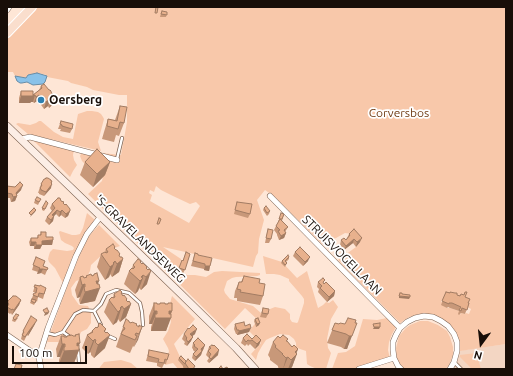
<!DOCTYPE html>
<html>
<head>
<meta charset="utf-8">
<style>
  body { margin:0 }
  #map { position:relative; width:513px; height:376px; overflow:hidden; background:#fee6d6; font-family:Ubuntu,sans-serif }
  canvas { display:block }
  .frame { position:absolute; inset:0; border:8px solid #180e08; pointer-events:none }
  .north { position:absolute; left:461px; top:324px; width:40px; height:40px; -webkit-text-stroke:3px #fff; paint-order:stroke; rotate:195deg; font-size:11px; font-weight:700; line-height:16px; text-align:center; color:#180e08 }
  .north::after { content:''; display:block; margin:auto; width:14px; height:18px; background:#180e08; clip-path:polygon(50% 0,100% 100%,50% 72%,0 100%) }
  .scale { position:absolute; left:12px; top:346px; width:75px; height:18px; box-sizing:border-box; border:2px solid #180e08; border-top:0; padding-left:5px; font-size:12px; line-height:14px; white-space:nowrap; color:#180e08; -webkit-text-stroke:3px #fff; paint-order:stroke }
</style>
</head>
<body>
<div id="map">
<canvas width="513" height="376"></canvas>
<div class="frame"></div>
<div class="north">N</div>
<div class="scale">100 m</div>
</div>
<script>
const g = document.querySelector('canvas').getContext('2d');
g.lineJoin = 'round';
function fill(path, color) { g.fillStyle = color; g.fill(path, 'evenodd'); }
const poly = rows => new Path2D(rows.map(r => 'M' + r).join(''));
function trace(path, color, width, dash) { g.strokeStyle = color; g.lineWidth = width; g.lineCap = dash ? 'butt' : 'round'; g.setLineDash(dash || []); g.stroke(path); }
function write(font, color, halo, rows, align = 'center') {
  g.font = font + ' Ubuntu,sans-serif'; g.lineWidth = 3.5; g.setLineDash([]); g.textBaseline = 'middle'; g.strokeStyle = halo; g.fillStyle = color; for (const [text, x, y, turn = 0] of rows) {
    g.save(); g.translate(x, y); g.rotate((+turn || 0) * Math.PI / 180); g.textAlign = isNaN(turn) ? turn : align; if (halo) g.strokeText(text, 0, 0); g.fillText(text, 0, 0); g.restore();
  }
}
fill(poly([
  [506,344,506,369,450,369,457,351]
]), '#f3d6c3');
fill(poly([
  [33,7,506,7,506,344,460,351,459,341,455,331,448,323,439,317,429,314,419,314,409,317,400,323,338,260,356,247,360,242,352,234,345,233,336,238,322,244,275,197,265,190,257,200,264,220,259,239,258,253,256,256,253,267,163,247,181,259,180,269,181,271,187,275,195,275,206,277,214,272,222,271,260,273,260,275,257,276,236,277,232,278,227,281,224,290,225,293,230,299,253,306,261,313,264,314,268,312,270,309,275,307,285,309,290,314,290,319,292,322,297,323,298,322,304,303,304,299,302,296,289,281,289,279,280,275,274,274,266,274,263,256,282,262,297,278,307,271,318,308,323,305,326,302,329,303,333,300,338,307,331,319,327,339,328,348,331,353,326,369,317,369,310,366,307,364,306,351,300,349,296,347,296,343,294,339,289,335,280,334,270,338,266,340,262,346,258,353,256,360,251,354,261,343,249,331,258,320,245,308,225,329,88,194,102,181,104,171,85,164,82,161,80,156,83,151,121,155,127,122,127,95,119,95,93,90,87,87,71,83,68,81,47,77,46,75,43,74,37,73,28,75,26,78,15,76,13,72,7,72,7,36],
  [156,186,161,190,173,196,190,204,196,202,200,206,189,223,150,201,152,195,149,193,150,190,154,192],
  [442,300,467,307,471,309,469,314,466,313,465,314,461,313,460,315,459,311,450,308,447,308,441,301],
  [87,111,92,111,98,112,101,114,103,117,104,119,98,142,101,151,28,134,16,124,18,123,30,125,36,123,39,121,41,121,54,132,63,137,73,139,78,114],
  [34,141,74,150,73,155,74,160,77,165,73,171,70,177],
  [87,213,95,220,72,258,63,283,55,268,49,262,48,259,49,255,50,252,53,249,67,251,73,250,74,248,72,246,65,243,61,240,59,232,60,231,72,235,76,235,80,234,83,228],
  [99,225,120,246,106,251,91,265,90,271,87,277,76,281,71,288,72,295,79,305,88,306,91,313,91,323,87,329,81,332,78,339,59,342,47,342,64,295,78,259,89,236],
  [172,296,195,319,174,344,181,359,189,369,178,369,173,363,165,365,169,351,168,348,163,339,168,331,171,322,169,307],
  [387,318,396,327,392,334,389,342,388,350,390,359,356,369,332,369,338,353,346,352,355,346,363,319,377,320],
  [420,321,428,321,438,325,447,331,450,337,453,347,453,355,449,365,446,369,403,369,397,361,396,348,399,336,406,328,410,325],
  [476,353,481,369,472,369,460,357,460,355],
  [121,360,131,363,138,369,99,369,100,367,104,362]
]), '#f8c8aa');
const water = poly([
  [37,73,47,76,45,82,43,84,33,85,27,82,22,83,20,83,17,81,15,76,26,78,28,75,37,73]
]);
fill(water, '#8ac2e9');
trace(water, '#688ca6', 1);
const lane = poly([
  [117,159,122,138],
  [94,311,101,304,106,294,116,290,129,293,140,303,142,312,143,325],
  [63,332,75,314,83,310,94,311,101,325],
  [47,333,55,335,63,332,70,337],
  [106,335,115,339],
  [78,350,79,362],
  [455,363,461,369]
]);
const street = poly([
  [7,10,9,7],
  [21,139,30,137,117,160],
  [270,196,400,328],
  [7,335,39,357],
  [41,369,39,357,48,328,76,256,87,234,101,216],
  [359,369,394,358],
  [401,369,398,366,394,358,393,350,393,342,396,335,400,328,407,322,415,318,424,316,433,317,441,321,448,326,454,334,457,342,457,351,454,362,450,369]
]);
const secondary = poly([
  [7,126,180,293,236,348,255,369]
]);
const primary = poly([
  [7,33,32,7]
]);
trace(lane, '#7e6352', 4);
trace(street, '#7e6352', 6);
trace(secondary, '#7e6352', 8);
trace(primary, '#fff', 10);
trace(lane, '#fff', 2.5);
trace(street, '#fff', 5);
trace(secondary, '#fceee6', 7);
trace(primary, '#fadecd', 8);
fill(poly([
  [167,12,166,17,160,17,161,13],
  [41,86,49,90,55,98,52,105,49,108,48,106,44,109,39,102,38,103,37,101,34,103,33,102,31,102,30,103,19,103,19,98,21,91,33,95,39,90],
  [120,106,124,123,119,136,116,135,114,142,102,139,104,132,108,119,115,120],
  [61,121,72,129,70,133,60,131,61,129,58,129],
  [85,162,110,162,105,175,93,187,80,175],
  [48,178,52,181,51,188,44,196,39,194,39,193,38,193,41,184,45,179],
  [7,186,21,190,16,195,17,196,15,201,11,202,10,198,7,198],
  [35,200,40,201,38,205,34,203],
  [61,201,64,202,63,204,70,211,68,216,65,218,61,215,59,217,56,214,54,216,53,221,49,225,45,221,47,217,52,211,50,208,52,204],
  [237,202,250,214,248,218,234,214],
  [47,206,44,211,42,210,42,208],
  [264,208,270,211,269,214,267,216,263,210],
  [284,214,282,221,288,227,285,232,286,233,284,238,279,240,277,235,277,234,274,230,276,226,279,221,278,221],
  [268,229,271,239,269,243,265,243,267,233],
  [41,232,46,237,53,240,52,245,42,245,40,249,34,249,34,246,30,246,29,242,31,238,37,238,38,235,40,235],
  [349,234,360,242,356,247,353,243,344,250,340,245,341,240,346,240],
  [115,247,114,249,119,255,120,257,123,259,119,272,112,277,110,274,109,277,105,280,97,267,101,254,105,252,106,249],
  [186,252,190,254,183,274,178,273,182,260,183,261],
  [295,252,308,261,303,266,293,256],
  [195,253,198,255,210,266,209,271,204,270,204,269,191,266],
  [36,257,43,266,48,268,45,275,41,273,37,274,38,272,32,270],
  [289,257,289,259,286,262,287,263,285,267,281,263,282,261],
  [141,261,140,263,147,267,147,284,141,290,139,288,138,291,135,294,124,284,129,271,132,268,133,265],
  [94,274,98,284,95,301,80,304,79,300,80,297,77,298,75,290,80,277,84,278,86,277,86,276,94,275],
  [244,276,259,283,263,296,260,305,237,301,237,298,234,298,235,291,239,282,241,282],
  [325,280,323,283,335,291,334,296,327,302,318,292,319,289,317,287,318,282],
  [35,285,46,288,43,299,38,297,37,302,36,301,34,305,30,303,34,293,35,293,35,292,33,292],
  [122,292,122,294,123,296,127,299,127,301,131,304,126,317,120,322,118,319,117,322,113,325,104,312,109,300,113,297,114,294],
  [446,292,465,297,468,303,469,303,465,314,461,313,459,315,458,314,459,311,450,308,448,307,447,308,441,305],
  [21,300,19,305,12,315,11,313,10,314,7,312,7,304,8,301],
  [154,303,157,304,160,304,160,303,168,304,168,303,172,311,166,331,151,331,151,327,152,324,149,324,149,316],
  [263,308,268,314,266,318,260,317],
  [13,318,18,318,15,322,12,321],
  [255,319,259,325,256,327,254,321],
  [356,320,347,349,344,349,341,347,327,343,335,323,339,324,345,324],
  [129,322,139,327,142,327,134,347,133,346,130,353,116,347,123,327],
  [35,324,28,336,27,335,24,341,21,339,23,331],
  [235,324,245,326,249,332,237,335,237,334,236,334,234,329],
  [98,325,106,329,105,332,105,348,94,358,91,355,91,353,90,352,88,354,82,348,87,335,91,332,92,331,97,328],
  [184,334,195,334,192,336,191,341,187,346,184,344,185,342,182,339],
  [75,335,79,345,79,350,74,363,59,364,59,360,60,357,57,357,56,349,61,336,64,337,67,337,67,336,75,336],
  [243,338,261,340,259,345,255,349,250,344,248,346,247,344,245,346,241,343],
  [280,338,288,339,287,341,292,347,298,349,292,367,290,369,279,369,278,367,278,366,270,360,270,358,268,355,273,342],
  [193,343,205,345,201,355,195,361,192,358,193,354,195,352,193,350,193,349,192,348],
  [209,347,218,355,209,363,207,361,209,358,206,355],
  [149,350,167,360,166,364,164,364,162,368,157,366,157,363,146,361],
  [179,358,194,369,184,369,183,367,183,366,178,360]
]), '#c89879');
fill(poly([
  [33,95,35,95,33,102,31,102,30,103,19,103,21,96],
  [39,95,37,101,34,103,36,97],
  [55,98,52,105,49,108,51,101],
  [50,99,48,106,44,109,46,102],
  [110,162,105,175,93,187,97,174],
  [52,181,51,188,44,196,46,192],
  [23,185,21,190,14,197,17,196,15,201,11,202,16,193],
  [36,210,35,212,30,217,31,215],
  [57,210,56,214,51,219,52,215],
  [62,210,61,215,59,217,60,212],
  [70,211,68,216,65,218,66,214],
  [54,216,53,221,49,225,51,220],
  [286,233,284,238,279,240,281,236],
  [362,238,360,242,356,247,357,242],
  [354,239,353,243,344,250,346,246],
  [53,240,52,245,42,245,40,249,34,249,36,245,42,241],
  [31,242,36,242,34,246,30,246],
  [310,257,308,261,303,266,305,262],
  [123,259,119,272,112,277,117,264],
  [115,261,109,277,105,280,110,267,113,263],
  [205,266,210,266,209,271,204,270],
  [147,267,142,279,143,278,138,291,135,294,141,277],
  [39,269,43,269,41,273,37,274],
  [151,271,147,284,141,290,146,277],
  [96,281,99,281,96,289,100,288,95,301,80,304,85,292],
  [85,284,80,297,77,298,82,285],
  [335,291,334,296,327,302,329,297],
  [399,296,410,297,409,299,399,298],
  [21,300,19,305,12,315,14,310],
  [131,304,126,317,120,322,124,309],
  [122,306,117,322,113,325,118,312,120,308],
  [154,311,157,311,152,324,149,324],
  [169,311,172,311,169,318,171,318,166,331,151,331,155,318],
  [49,312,48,314,44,316,45,313],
  [37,320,35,324,28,336,29,331],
  [260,323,259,325,256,327,257,324],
  [142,327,138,340,134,347,139,334],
  [374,327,380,327,379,329,373,329],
  [251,328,249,332,237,335,239,331],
  [197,329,195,334,189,339,190,334],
  [110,335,105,348,94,358,98,345],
  [349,336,352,336,347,349,344,349],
  [193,337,191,341,187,346,188,342],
  [95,339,90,352,88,354,93,341],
  [261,340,259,345,255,349,257,344],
  [77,343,80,343,77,350,79,350,74,363,59,364,64,351],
  [62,344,65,344,60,357,57,357],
  [205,345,203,350,199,354,201,349],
  [298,349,295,356,297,354,292,367,290,369,288,369,295,352],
  [219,350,218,355,209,363,211,359],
  [202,351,201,355,195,361,196,357],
  [288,357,283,369,286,358]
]), '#a27c63');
const building = poly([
  [156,7,158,7,157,13,155,13,156,7],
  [162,11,167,12,167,15,161,14,162,11],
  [44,84,49,90,50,90,51,91,51,92,55,98,51,101,50,99,46,102,41,96,40,96,39,95,36,97,35,95,33,95,33,96,21,96,21,91,33,91,33,95,42,88,41,86,44,84],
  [120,106,127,107,124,123,120,122,118,129,107,126,108,119,117,121,120,106],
  [61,121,73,124,72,129,62,126,62,125,60,124,61,121],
  [97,149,110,162,97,174,85,162,97,149],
  [46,178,48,178,51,180,51,181,52,181,51,183,52,184,46,192,41,190,41,189,40,188,42,185,41,184,44,179,45,179,46,178],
  [20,182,23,185,16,193,17,196,13,197,12,194,7,193,7,186,15,187,20,182],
  [37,197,41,199,39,202,35,200,37,197],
  [58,198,60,198,61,201,64,202,63,203,65,205,66,204,70,209,70,211,66,214,62,210,60,212,57,210,52,215,54,216,51,220,47,217,55,208,52,204,58,198],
  [46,201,48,203,45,209,42,208,46,201],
  [237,202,252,204,250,214,235,210,237,202],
  [266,206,270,211,267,213,264,208,266,206],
  [34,208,36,210,31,215,29,213,34,208],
  [281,213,284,214,282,219,279,219,281,213],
  [159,218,161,219,159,224,157,224,159,218],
  [280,219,288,227,284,230,286,233,281,236,278,231,280,230,276,226,280,219],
  [268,229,273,230,271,239,266,238,268,229],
  [354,229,362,238,357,242,354,239,346,246,341,240,344,238,346,240,350,235,349,234,354,229],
  [41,232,46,232,46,237,53,237,53,240,42,241,42,245,36,245,36,242,31,242,31,238,38,238,38,235,41,235,41,232],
  [113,244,115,247,114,248,116,250,117,250,120,254,119,255,120,257,122,257,123,259,117,264,115,261,113,263,114,264,110,267,101,254,105,252,106,253,108,252,106,249,113,244],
  [300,247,310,257,305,262,295,252,300,247],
  [186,252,190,254,185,270,179,268,182,260,183,261,186,252],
  [195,253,198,254,198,255,212,258,210,266,205,266,205,264,193,261,195,253],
  [288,255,289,257,285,261,287,263,285,265,282,261,288,255],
  [36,257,45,261,43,266,48,268,47,270,43,269,39,269,40,268,33,265,36,257],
  [138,259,141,261,140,262,142,264,143,263,147,267,146,268,148,270,149,269,151,271,146,277,143,275,141,277,143,278,140,281,129,271,132,268,133,269,135,267,133,265,138,259],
  [97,273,99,281,96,281,97,284,99,284,100,288,85,292,84,287,85,287,85,284,82,285,80,277,83,276,84,278,87,277,86,276,91,274,92,276,94,275,94,274,97,273],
  [244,276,260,279,259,283,265,284,263,296,240,292,241,290,237,289,239,282,242,282,244,276],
  [323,278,325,280,323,282,324,284,326,282,335,291,329,297,320,288,322,286,318,282,323,278],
  [35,285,40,286,40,285,46,288,44,294,39,293,38,297,33,295,34,293,36,293,37,288,34,287,35,285],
  [120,290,122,292,121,293,123,296,124,295,127,299,126,300,128,302,129,301,131,304,124,309,122,306,120,308,121,309,118,312,109,300,112,297,113,298,115,297,114,294,120,290],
  [446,292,450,293,450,292,455,293,457,293,457,295,460,296,461,294,464,295,465,292,467,292,465,297,470,299,468,303,469,303,467,310,462,308,461,311,459,310,461,307,452,303,449,303,449,304,442,301,446,292],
  [400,293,402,293,402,294,410,295,410,297,399,296,400,293],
  [13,296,16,296,21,300,14,310,12,309,12,310,7,307,9,304,8,303,8,301,13,296],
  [32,299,36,300,35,303,31,301,32,299],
  [154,303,157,303,157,304,160,304,160,303,165,303,165,304,168,304,168,303,172,303,172,311,169,311,169,314,171,314,171,318,155,318,155,314,157,314,157,311,154,311,154,303],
  [47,308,49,312,45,313,43,310,47,308],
  [263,308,269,309,268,314,262,313,263,308],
  [16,314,19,315,15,320,13,318,16,314],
  [31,316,37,320,29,331,25,337,22,335,24,332,23,331,31,316],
  [258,318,260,323,257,324,255,319,258,318],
  [348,318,356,320,355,323,357,323,352,336,349,336,346,334,332,330,335,323,339,324,340,323,345,324,348,318],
  [126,319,129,321,129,322,131,323,132,322,137,324,136,325,139,327,139,325,142,327,139,334,136,333,135,335,137,336,135,340,121,334,123,330,124,330,125,328,123,327,126,319],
  [244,322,245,326,250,324,251,328,239,331,239,330,237,330,235,324,244,322],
  [100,323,106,329,104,331,106,333,107,332,110,335,98,345,95,342,96,341,95,339,93,341,87,335,93,332,92,331,96,327,97,328,99,326,98,325,100,323],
  [380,323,380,327,374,327,373,324,380,323],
  [193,325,197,329,190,334,193,337,188,342,186,339,187,338,184,334,188,328,189,329,193,325],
  [79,334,80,343,77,343,77,346,79,345,79,350,64,351,64,347,65,347,65,344,62,344,61,336,64,336,64,337,67,337,67,336,72,335,73,336,76,336,75,335,79,334],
  [247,334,252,339,256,335,261,340,257,344,252,340,250,341,248,340,246,342,243,338,247,334],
  [283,335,288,339,286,341,287,341,292,347,294,345,298,349,295,352,297,354,291,360,288,357,286,358,282,354,283,354,275,347,276,346,273,342,278,336,280,338,283,335],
  [198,338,205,345,201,349,202,351,196,357,193,354,198,349,194,346,195,345,193,343,198,338],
  [212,345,213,346,214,345,219,350,211,359,209,357,211,354,208,351,211,348,209,347,212,345],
  [149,350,169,354,167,360,165,359,164,363,158,362,159,359,148,356,149,350],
  [181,356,186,361,185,364,179,358,181,356],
  [188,359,195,366,193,369,189,369,185,363,188,359],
  [16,364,22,365,21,369,14,369,16,364],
  [221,366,223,369,227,367,228,369,218,369,221,366]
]);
fill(building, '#e8b18d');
trace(building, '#a27c63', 1);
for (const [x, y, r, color] of [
  [41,100,4,"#2d7fb0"]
]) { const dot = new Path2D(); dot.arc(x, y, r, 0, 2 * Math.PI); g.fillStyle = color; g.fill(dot); trace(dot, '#fff', 1.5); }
write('bold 12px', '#180e08', '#fff', [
  ["Oersberg",49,100]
], 'left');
write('12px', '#703c15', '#fff', [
  ["Corversbos",399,113]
]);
write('12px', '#180e08', '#fff', [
  ["'S-GRAVELANDSEWEG",140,239,44],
  ["STRUISVOGELLAAN",342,255,45]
]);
</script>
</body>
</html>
